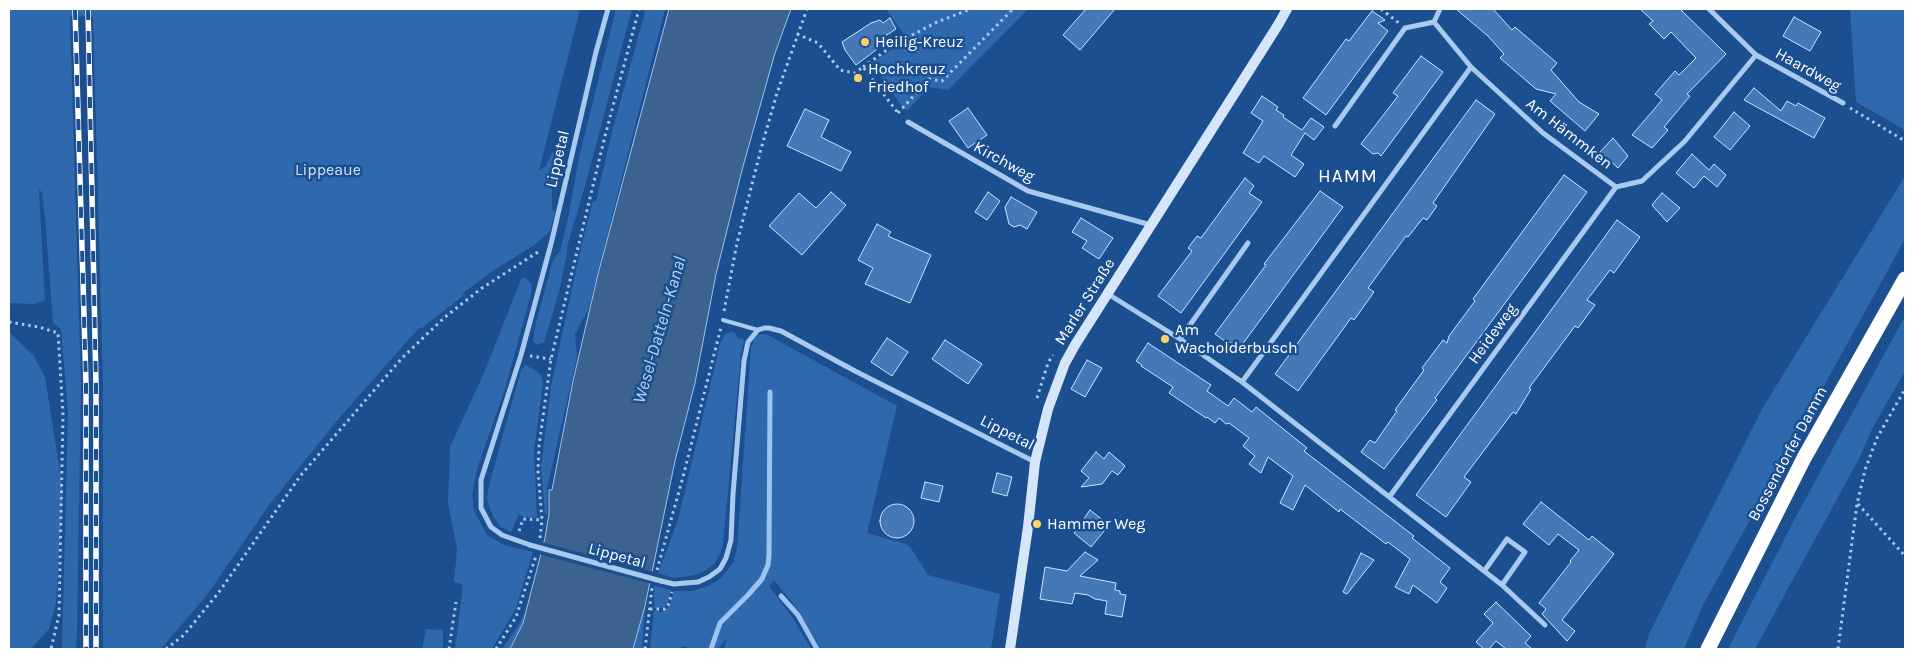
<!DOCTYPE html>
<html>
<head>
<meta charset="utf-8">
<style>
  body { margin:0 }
  #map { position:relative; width:1914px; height:658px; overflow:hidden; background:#1b4f8f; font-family:Karla,sans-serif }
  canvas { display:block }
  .frame { position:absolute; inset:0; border:10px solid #fff; pointer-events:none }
</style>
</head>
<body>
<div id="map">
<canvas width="1914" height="658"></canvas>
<div class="frame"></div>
</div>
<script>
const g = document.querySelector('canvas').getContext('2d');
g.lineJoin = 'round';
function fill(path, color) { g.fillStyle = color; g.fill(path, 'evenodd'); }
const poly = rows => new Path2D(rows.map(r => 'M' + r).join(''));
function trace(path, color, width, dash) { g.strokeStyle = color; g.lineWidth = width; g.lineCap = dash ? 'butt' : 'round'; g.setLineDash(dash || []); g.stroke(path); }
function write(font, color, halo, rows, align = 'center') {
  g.font = font + ' Karla,sans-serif'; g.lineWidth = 5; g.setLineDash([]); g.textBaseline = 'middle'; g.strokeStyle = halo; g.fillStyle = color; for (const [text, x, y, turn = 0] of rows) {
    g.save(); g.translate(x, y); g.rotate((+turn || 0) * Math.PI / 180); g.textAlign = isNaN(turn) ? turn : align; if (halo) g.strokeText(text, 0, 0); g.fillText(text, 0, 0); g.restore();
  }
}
fill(poly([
  [9,9,580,9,539,171,546,166,553,151,556,160,552,190,552,209,555,212,550,231,536,244,494,270,462,294,464,295,422,328,419,328,340,417,269,505,207,595,161,649,103,649,103,383,93,17,72,16,70,17,81,384,77,633,76,649,62,649,68,412,61,329,53,323,45,218,42,192,39,190,45,300,34,304,9,303],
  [616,9,632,9,587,179,567,247,567,253,559,292,544,342,537,345,533,341,536,323,553,260,560,251,568,218,579,157],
  [644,9,665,9,588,310,575,334,577,357,547,488,547,514,545,514,541,467,551,386,581,247,593,201,596,201,612,132,645,12,643,11],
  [886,9,1028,9,948,90,929,87,907,111,901,105,871,63,906,40,905,36],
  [1850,9,1905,9,1905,130,1856,102],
  [1905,176,1905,239,1703,605,1684,649,1645,649,1649,634,1762,409],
  [522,277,527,279,532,285,531,295,504,392,477,469,472,495,474,511,487,535,504,545,533,552,516,608,492,649,455,649,463,585,454,582,457,549,448,503,450,447,484,373],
  [1905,316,1905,371,1873,427,1860,457,1755,649,1728,649,1793,522],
  [730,332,734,332,738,338,744,339,741,354,723,544,720,554,714,564,706,570,696,575,674,578,658,573,678,520,720,344,725,334],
  [9,334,11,334,34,356,45,377,63,491,56,603,49,629,31,649,9,649],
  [766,334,897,406,867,533,909,545,928,575,1000,594,991,649,821,649,798,610,774,580,769,586,793,618,811,649,724,649,726,639,718,649,696,649,682,646,681,649,650,649,654,611,661,612,666,609,670,605,674,591,691,591,708,586,720,579,733,563,737,549,751,348,754,339,758,335],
  [525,365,535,370,542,377,543,383,534,451,537,518,523,517,519,514,511,532,501,527,495,519,489,507,487,497,489,485,521,370],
  [654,586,671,590,668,603,662,608,654,608],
  [645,606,642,649,633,649],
  [527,608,523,624,510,649,502,649,520,623],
  [426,629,443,630,443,649,422,649]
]), '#2e69ad');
const water = poly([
  [669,9,791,9,775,53,742,170,716,274,695,383,675,461,645,606,633,649,510,649,523,623,545,538,549,514,549,490,552,490,573,381,598,274,669,9]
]);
fill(water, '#3c6290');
trace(water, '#9cc4f0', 1);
fill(poly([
  [541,542,654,572,652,584,538,554]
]), '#1b4f8f');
trace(poly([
  [781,596,798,615,817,649],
  [711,649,720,623,748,595,762,579,768,565,769,555,770,392]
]), '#9cc4f0', 5);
const building = poly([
  [1086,9,1115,9,1080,50,1063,35,1086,9],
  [1456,9,1493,9,1512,30,1515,27,1557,63,1551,70,1579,102,1599,114,1585,131,1550,101,1556,94,1536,89,1500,58,1504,54,1488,36,1456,9],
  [1640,9,1680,9,1726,54,1687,94,1690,96,1664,127,1668,130,1652,148,1632,135,1662,100,1655,94,1675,71,1679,75,1696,58,1671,32,1664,39,1649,24,1653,21,1640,9],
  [1372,11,1385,20,1378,23,1388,31,1326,115,1303,98,1346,39,1349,41,1372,11],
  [1794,17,1821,32,1810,51,1783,36,1794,17],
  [890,18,896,29,882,38,888,41,856,65,845,50,842,42,871,23,880,20,883,23,890,18],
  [1421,56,1443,72,1381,156,1378,153,1373,154,1361,144,1398,96,1393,93,1421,56],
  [1754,88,1781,111,1787,101,1796,106,1798,103,1825,118,1814,138,1744,100,1754,88],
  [1262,96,1278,107,1276,110,1284,115,1283,117,1302,130,1311,118,1324,127,1314,140,1305,133,1291,155,1304,164,1295,177,1264,156,1259,163,1243,153,1263,121,1251,113,1262,96],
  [1476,100,1495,114,1433,203,1437,206,1427,220,1423,218,1408,237,1406,236,1368,288,1374,292,1354,320,1351,318,1298,391,1275,374,1476,100],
  [968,108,987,135,968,148,949,121,968,108],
  [805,109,829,120,821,137,851,152,841,171,787,146,805,109],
  [1734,112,1750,126,1730,150,1714,137,1734,112],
  [1613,138,1628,156,1618,168,1600,152,1613,138],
  [1692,154,1709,170,1714,164,1726,175,1717,187,1704,176,1694,188,1676,173,1692,154],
  [1564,175,1587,192,1435,398,1437,400,1384,469,1361,452,1370,440,1375,443,1397,411,1395,410,1424,370,1422,368,1443,340,1447,343,1449,336,1475,301,1473,299,1564,175],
  [1245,178,1254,186,1249,193,1262,202,1181,313,1158,296,1192,251,1188,248,1197,236,1201,238,1245,178],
  [1320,191,1343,207,1239,349,1227,340,1226,342,1215,334,1266,265,1264,264,1320,191],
  [831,192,846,205,802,255,769,226,799,193,816,208,831,192],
  [988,192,1000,201,987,220,975,212,988,192],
  [1662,193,1680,208,1667,222,1652,205,1662,193],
  [1011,197,1037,212,1027,229,1020,225,1014,227,1009,224,1005,207,1011,197],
  [1081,218,1113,238,1099,259,1082,248,1087,241,1072,232,1081,218],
  [1617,220,1640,237,1614,273,1610,270,1587,300,1595,305,1578,328,1575,326,1529,388,1531,389,1516,414,1513,412,1464,477,1471,482,1446,517,1416,495,1617,220],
  [877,224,891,232,888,236,931,255,910,303,865,284,873,268,858,260,877,224],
  [887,338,908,352,892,376,871,362,887,338],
  [945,340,982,364,968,384,932,359,945,340],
  [1148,343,1211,385,1207,391,1228,406,1234,398,1252,412,1256,407,1307,448,1304,451,1414,536,1412,538,1450,568,1440,582,1447,588,1437,603,1413,585,1409,594,1395,587,1410,559,1388,542,1386,544,1340,509,1339,512,1305,485,1293,510,1280,503,1293,476,1268,457,1261,473,1249,464,1255,456,1243,446,1249,438,1229,423,1226,424,1219,418,1215,423,1207,417,1206,418,1169,393,1173,387,1141,366,1142,365,1136,361,1148,343],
  [1087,360,1102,368,1085,397,1071,389,1087,360],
  [1096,452,1104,459,1109,452,1125,466,1118,475,1112,471,1102,484,1081,487,1089,478,1081,471,1096,452],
  [997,473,1012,477,1007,496,992,492,997,473],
  [925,482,943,486,939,502,921,498,925,482],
  [1541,502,1589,540,1592,536,1614,554,1562,620,1575,631,1567,641,1542,614,1546,609,1539,603,1571,562,1570,561,1579,550,1558,534,1549,545,1523,524,1541,502],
  '880 521a17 17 0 1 1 34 0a17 17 0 1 1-34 0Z',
  [1090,510,1109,525,1091,547,1074,533,1090,510],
  [1085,552,1098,560,1080,576,1116,583,1115,590,1120,591,1120,594,1126,595,1122,617,1105,614,1107,601,1095,599,1088,595,1075,593,1072,604,1040,599,1045,567,1067,571,1085,552],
  [1361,553,1374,560,1347,594,1343,592,1361,553],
  [1496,602,1531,636,1525,643,1532,649,1506,649,1496,641,1489,649,1484,649,1476,642,1493,623,1484,614,1496,602]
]);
fill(building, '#4478b7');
trace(building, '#cfe3fa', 1);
trace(poly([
  [1381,9,1399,23],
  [797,34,818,43,840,70,855,73,863,67,898,113],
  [863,67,895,44,937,22,971,9],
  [1850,108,1905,141],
  [898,113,929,79,942,81,1013,9],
  [724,311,737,243,761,149,777,93,807,9],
  [9,322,39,327,58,333,63,415,59,615,51,649],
  [530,356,551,359],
  [1037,398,1048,363,1053,355],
  [1858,504,1905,556],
  [519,531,523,519,542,520],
  [540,538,542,520,538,471,539,446,551,359,605,136,639,9],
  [657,570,683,477,721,327],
  [650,609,665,609,668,606,672,592],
  [166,649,184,635,219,592,301,475,402,358,445,317,482,288,538,252],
  [449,649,456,602],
  [496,649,516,617,536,556],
  [645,649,652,588],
  [1838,649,1857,504,1865,470,1877,438,1905,389]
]), '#a9c9ee', 3, [2.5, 4]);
trace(poly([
  [723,320,758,330]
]), '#a9c9ee', 4);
trace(poly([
  [1440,9,1434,22,1471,67,1543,133,1616,187,1642,181,1685,141,1756,55],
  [1709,9,1756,55,1843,103],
  [908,122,1028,191,1151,225],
  [1335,126,1405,28,1434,22],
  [1108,294,1180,339,1242,382,1502,585,1525,552,1507,539,1485,570],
  [1180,339,1248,243],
  [1242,382,1471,67],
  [1390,496,1616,187],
  [530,545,502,535,491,527,481,508,481,480,521,355,551,244,596,52,608,9],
  [661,581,674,584,698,582,709,577,720,569,726,558,731,540,733,494,744,361,748,342,758,330,764,328,769,328,781,331,855,371,1035,462],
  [1502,585,1545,625]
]), '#a9c9ee', 5);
trace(poly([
  [1010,649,1028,527,1035,462,1048,409,1065,363,1075,345,1278,25,1287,9]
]), '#d6e6fa', 10);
trace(poly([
  [1708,649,1804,458,1905,279]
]), '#fff', 15);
const rail = poly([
  [75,9,86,384,86,649],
  [88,9,96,385,96,649]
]);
trace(rail, '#fff', 5.5);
trace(rail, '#1b4f8f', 4, [11]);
trace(poly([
  [530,545,661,581]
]), '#a9c9ee', 5);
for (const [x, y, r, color] of [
  [865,42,5,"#ffd166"],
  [858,78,5,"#ffd166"],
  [1165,339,5,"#ffd166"],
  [1037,524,5,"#ffd166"]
]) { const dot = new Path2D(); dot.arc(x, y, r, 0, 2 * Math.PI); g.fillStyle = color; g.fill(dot); trace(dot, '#1b4f8f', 2); }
write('16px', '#fff', '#1b4f8f', [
  ["Heilig-Kreuz",875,42],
  ["Hochkreuz",868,69],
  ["Friedhof",868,87],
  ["Am",1175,330],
  ["Wacholderbusch",1175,348],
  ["Hammer Weg",1047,524]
], 'left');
write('16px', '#fff', '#1b4f8f', [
  ["Haardweg",1808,70,29],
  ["Am Hämmken",1569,134,38],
  ["Lippetal",558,159,-77],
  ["Kirchweg",1004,162,29],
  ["Marler Straße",1085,302,-58],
  ["Heideweg",1493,334,-54],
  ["Lippetal",1007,433,27],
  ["Bossendorfer Damm",1788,454,-62],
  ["Lippetal",617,556,15]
]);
write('16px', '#cfe3fa', '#1b4f8f', [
  ["Lippeaue",328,170]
]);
write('italic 18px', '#b5d3f5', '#1b4f8f', [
  ["Wesel-Datteln-Kanal",660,330,-74]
]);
g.letterSpacing = '1px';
write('19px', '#fff', '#1b4f8f', [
  ["HAMM",1348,177]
]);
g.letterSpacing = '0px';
</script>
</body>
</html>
